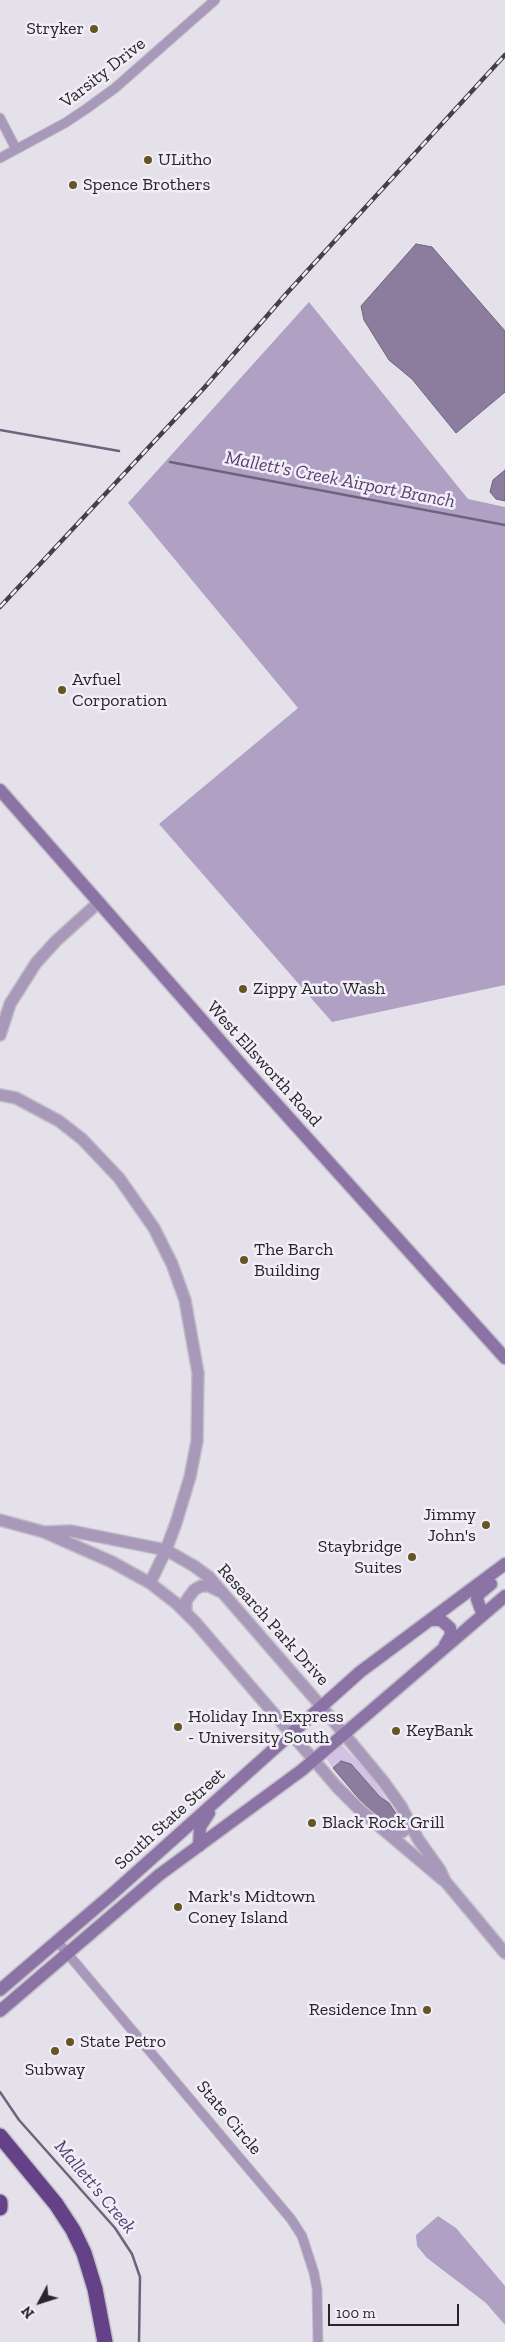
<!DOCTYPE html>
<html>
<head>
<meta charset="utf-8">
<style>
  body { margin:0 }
  #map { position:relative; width:505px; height:2342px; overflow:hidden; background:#e5e1eb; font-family:"Zilla Slab",serif }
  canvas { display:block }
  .north { position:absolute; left:15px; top:2277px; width:50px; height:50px; -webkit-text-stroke:4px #f2eef8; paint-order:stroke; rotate:230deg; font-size:14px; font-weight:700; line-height:20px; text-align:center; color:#28262a }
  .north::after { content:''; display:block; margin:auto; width:18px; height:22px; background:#28262a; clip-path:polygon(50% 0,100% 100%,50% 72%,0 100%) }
  .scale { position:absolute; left:328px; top:2304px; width:131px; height:22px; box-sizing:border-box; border:2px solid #28262a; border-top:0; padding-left:6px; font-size:15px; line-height:18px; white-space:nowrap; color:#28262a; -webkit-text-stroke:4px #f2eef8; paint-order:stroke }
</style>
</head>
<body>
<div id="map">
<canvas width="505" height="2342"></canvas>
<div class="north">N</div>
<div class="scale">100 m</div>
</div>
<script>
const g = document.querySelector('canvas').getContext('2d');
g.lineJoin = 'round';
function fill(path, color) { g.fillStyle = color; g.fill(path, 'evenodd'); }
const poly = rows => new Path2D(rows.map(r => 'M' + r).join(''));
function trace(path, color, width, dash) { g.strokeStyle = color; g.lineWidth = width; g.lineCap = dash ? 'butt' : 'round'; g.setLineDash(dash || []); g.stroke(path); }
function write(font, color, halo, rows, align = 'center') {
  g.font = font + ' "Zilla Slab",serif'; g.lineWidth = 5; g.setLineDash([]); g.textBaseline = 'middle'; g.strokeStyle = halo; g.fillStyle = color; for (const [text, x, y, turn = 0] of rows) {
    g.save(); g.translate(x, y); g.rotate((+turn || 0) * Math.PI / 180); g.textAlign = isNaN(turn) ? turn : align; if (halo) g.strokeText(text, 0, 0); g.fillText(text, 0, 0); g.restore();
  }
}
fill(poly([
  [340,1743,372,1777,389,1803,380,1797,351,1764,341,1761,333,1768,330,1764,325,1756]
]), '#d2c2e6');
fill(poly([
  [309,302,468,499,505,507,505,985,332,1022,159,824,298,708,128,503],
  [438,2216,456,2228,505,2286,505,2325,486,2303,427,2258,417,2246,416,2235]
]), '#b0a0c4');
const water = poly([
  [416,244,432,247,505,331,505,392,456,433,412,379,389,360,364,320,361,306,416,244],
  [505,470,505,501,496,499,490,492,493,480,505,470],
  [341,1761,351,1764,380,1797,389,1803,399,1818,399,1826,390,1826,366,1807,333,1768,341,1761]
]);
fill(water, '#8c7d9f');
trace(water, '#6e637c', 1);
trace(poly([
  [0,430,119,451],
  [170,462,505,525],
  [0,2092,19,2120,115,2228,132,2254,140,2277,139,2342]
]), '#6e637c', 2.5);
const minor = poly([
  [0,118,16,149],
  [0,158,65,123,86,109,115,88,215,0],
  [57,1941,291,2219,302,2236,314,2273,317,2289,318,2342]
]);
const tertiary = poly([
  [0,1035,10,1004,36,963,56,941,99,902],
  [0,1095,16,1098,59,1121,82,1139,119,1178,154,1228,172,1264,185,1300,198,1373,197,1441,190,1477,176,1523,166,1550,150,1583],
  [0,1520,44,1532,112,1562,150,1583,177,1604,196,1623,337,1787,360,1810,443,1880],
  [44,1532,71,1531,166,1550,194,1566,209,1577,321,1706,383,1781,401,1806,418,1839,440,1870,445,1881,505,1953],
  [186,1613,186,1601,194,1590,201,1586,209,1586,219,1591],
  [386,1827,397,1833,402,1832,406,1829,407,1820]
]);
const secondary = poly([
  [0,790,245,1069,505,1358],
  [484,1614,481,1610,477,1599,479,1594,491,1584],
  [430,1620,441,1620,450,1628,451,1635,445,1645],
  [199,1846,200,1827,209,1813],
  [0,1990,111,1895,360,1672,505,1564],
  [0,2011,159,1875,302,1770,505,1596]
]);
const motorway = poly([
  [0,2136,56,2204,73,2230,84,2253,95,2289,105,2342],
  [0,2202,0,2208]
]);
trace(minor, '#c3bfc8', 11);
trace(tertiary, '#c3bfc8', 14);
trace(secondary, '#c3bfc8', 15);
trace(motorway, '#c3bfc8', 18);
trace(minor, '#a899ba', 9);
trace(tertiary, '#a899ba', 11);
trace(secondary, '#8b74a5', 12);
trace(motorway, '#654287', 15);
const rail = poly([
  [0,607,204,388,287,293,505,55]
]);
trace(rail, '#434146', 4.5);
trace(rail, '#f2eef8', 2.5, [8]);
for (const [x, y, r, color] of [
  [94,29,5,"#635622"],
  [148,160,5,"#635622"],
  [73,185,5,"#635622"],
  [62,690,5,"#635622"],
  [243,989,5,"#635622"],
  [244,1260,5,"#635622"],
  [486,1525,5,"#635622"],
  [412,1557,5,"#635622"],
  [178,1727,5,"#635622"],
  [396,1731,5,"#635622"],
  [312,1823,5,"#635622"],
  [178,1907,5,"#635622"],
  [427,2010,5,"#635622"],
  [70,2042,5,"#635622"],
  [55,2051,5,"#635622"]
]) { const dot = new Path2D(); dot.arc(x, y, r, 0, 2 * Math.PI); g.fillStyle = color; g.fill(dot); trace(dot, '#f2eef8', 2); }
write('18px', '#28262a', '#f2eef8', [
  ["Stryker",84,29,"right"],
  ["ULitho",158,160],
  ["Spence Brothers",83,185],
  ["Avfuel",72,680],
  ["Corporation",72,701],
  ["Zippy Auto Wash",253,989],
  ["The Barch",254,1250],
  ["Building",254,1271],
  ["Jimmy",476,1515,"right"],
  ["John's",476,1536,"right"],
  ["Staybridge",402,1547,"right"],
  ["Suites",402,1568,"right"],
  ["Holiday Inn Express",188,1717],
  ["- University South",188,1738],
  ["KeyBank",406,1731],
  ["Black Rock Grill",322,1823],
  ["Mark's Midtown",188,1897],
  ["Coney Island",188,1918],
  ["Residence Inn",417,2010,"right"],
  ["State Petro",80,2042],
  ["Subway",55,2070,"center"]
], 'left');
write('18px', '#28262a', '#f2eef8', [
  ["Varsity Drive",103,73,-38],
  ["West Ellsworth Road",264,1064,48],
  ["Research Park Drive",273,1625,48],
  ["South State Street",170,1819,-42],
  ["State Circle",229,2118,50]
]);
write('italic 19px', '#563f70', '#f2eef8', [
  ["Mallett's Creek Airport Branch",340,480,11],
  ["Mallett's Creek",95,2187,50]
]);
</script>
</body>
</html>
